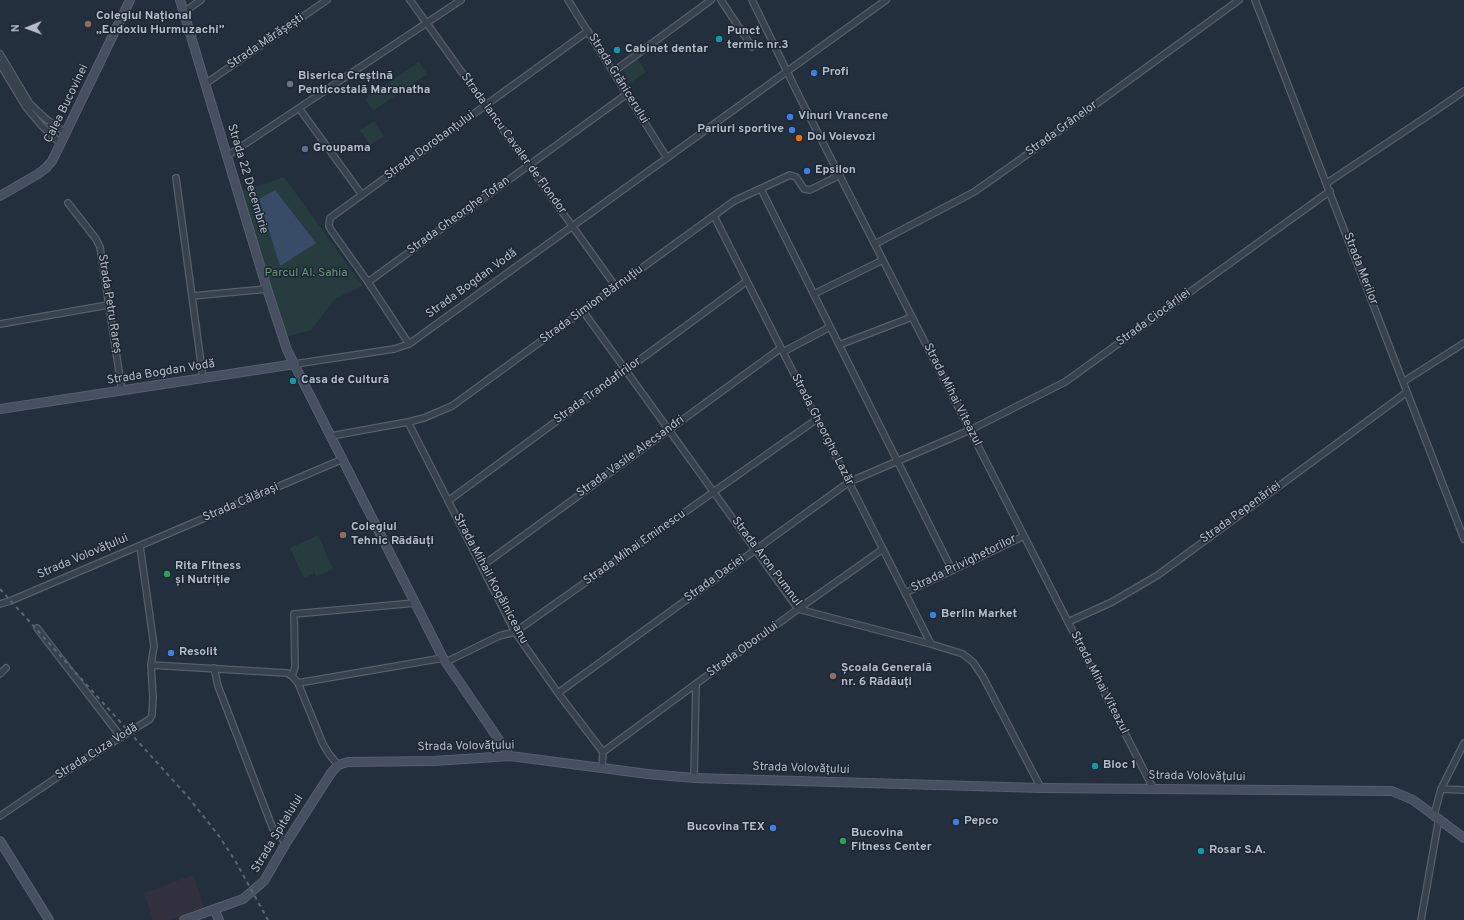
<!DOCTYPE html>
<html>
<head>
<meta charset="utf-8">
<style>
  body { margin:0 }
  #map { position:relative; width:1464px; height:920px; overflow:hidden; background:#242f3e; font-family:Overpass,sans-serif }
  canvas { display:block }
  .north { position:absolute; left:8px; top:8px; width:40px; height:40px; -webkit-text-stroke:3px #1d2633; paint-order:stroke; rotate:269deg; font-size:11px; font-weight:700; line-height:16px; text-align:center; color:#b4bcc9 }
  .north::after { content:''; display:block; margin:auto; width:14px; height:18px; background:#b4bcc9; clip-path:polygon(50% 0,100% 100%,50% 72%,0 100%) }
</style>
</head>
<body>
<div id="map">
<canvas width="1464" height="920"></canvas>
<div class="north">N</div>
</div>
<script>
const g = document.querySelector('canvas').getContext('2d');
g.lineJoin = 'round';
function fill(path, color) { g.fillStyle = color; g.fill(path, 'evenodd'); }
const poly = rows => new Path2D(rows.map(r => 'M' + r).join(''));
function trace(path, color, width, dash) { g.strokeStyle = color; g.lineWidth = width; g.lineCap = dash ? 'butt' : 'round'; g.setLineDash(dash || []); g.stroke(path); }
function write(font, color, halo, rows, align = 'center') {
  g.font = font + ' Overpass,sans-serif'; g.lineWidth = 3; g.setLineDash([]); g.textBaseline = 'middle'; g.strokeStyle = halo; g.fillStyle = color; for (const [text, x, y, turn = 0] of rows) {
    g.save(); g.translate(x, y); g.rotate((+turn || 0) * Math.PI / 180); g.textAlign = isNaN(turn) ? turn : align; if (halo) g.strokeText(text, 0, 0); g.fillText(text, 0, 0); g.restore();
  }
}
fill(poly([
  [193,875,204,907,170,920,153,920,144,893]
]), '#32303f');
fill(poly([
  [637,58,646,72,630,83,623,70,625,66],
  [419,62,427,74,397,95,389,82],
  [389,83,396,95,373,111,365,99],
  [374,121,384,136,370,145,360,130],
  [284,177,363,286,335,299,311,330,286,337,270,289,243,191],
  [318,535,333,569,316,577,313,569,314,574,304,578,290,548]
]), '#263c3f');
fill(poly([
  [275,190,316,243,280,266,259,199]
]), '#394c67');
const street = poly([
  [410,0,616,287],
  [568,0,667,158],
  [721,0,752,47],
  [752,0,800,98,1153,788],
  [1255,0,1464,539],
  [184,12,201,0],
  [0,54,30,104,46,119,66,133],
  [0,64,26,107,41,125,61,144],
  [613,72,711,0],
  [205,84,327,0],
  [299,108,362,195],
  [227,156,461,0],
  [176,178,203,378],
  [1327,183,1438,109,1464,91],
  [761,189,952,570],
  [68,203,96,239,100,247,122,391],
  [714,216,931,644],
  [875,244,974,192,1018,161,1239,0],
  [368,282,627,94],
  [814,294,883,260],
  [192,296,267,289],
  [583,311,798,609,931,644,963,654,973,662,983,677,1041,788],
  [0,324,108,305],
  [409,344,368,282,331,230,329,226,330,218,588,31],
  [839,345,912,317],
  [783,352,830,327],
  [295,364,394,349,409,344,886,0],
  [1403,382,1464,343],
  [408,422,515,632,558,693,603,752,602,769],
  [331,436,408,422,424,418,452,406,734,201,790,175,796,177,804,189,810,190,840,175],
  [448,501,747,281],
  [482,566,781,348],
  [905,593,1024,536],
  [0,604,10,601,343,459],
  [1068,622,1112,602,1158,575,1407,392],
  [37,628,121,737],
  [446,662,499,636,515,632,817,419],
  [151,665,287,673,292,676,298,683,323,744,329,754,338,765],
  [214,668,218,686,273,829,286,843],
  [0,674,6,668],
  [292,676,295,667,294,614,415,603],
  [298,683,443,658],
  [558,693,849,482,970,430,1065,382,1330,191],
  [603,752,798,609,883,549],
  [694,778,696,684],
  [1441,789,1464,790],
  [1434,815,1441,789,1464,743],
  [0,816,65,772,150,719,152,715,153,697,151,665,154,646,140,546],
  [1421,920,1439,818]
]);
const secondary = poly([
  [180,0,267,289,287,350,443,658,510,756],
  [0,196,38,174,46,168,52,161,130,0],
  [0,409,295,364],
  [0,841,49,920],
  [214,909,219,920],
  [184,920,243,899,264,881,286,843,331,773,338,765,348,762,434,761,510,756,648,774,694,778,1041,788,1392,791,1413,800,1464,838]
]);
trace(street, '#565f6c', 8);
trace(secondary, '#565f6c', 10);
trace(street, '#38414e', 5.5);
trace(secondary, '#465061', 8);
trace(poly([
  [0,589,189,798,219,836,236,862,268,920]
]), '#5a6575', 2, [4, 4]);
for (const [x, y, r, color] of [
  [88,24,4,"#8d6e63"],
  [719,39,4,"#0f9aa8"],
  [617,50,4,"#0f9aa8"],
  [814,73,4,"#3f7fe0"],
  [290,84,4,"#6b7280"],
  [790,117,4,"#3f7fe0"],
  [792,130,4,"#3f7fe0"],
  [799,138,4,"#e8710a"],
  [305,149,4,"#5c6f8a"],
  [807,171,4,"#3f7fe0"],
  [293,381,4,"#0f9aa8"],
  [343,535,4,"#8d6e63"],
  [167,574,4,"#2e9e5b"],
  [933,615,4,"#3f7fe0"],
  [171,653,4,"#3f7fe0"],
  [833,676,4,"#8d6e63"],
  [1095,766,4,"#0f9aa8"],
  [956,822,4,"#3f7fe0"],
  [773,828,4,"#3f7fe0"],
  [843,841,4,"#2e9e5b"],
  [1201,851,4,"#0f9aa8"]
]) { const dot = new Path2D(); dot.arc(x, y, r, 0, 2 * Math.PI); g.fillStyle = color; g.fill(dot); trace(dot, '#1d2633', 1.5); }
write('bold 12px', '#b4bcc9', '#1d2633', [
  ["Colegiul Național",96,17],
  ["„Eudoxiu Hurmuzachi”",96,31],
  ["Punct",727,32],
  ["termic nr.3",727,46],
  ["Cabinet dentar",625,50],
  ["Profi",822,73],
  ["Biserica Creștină",298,77],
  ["Penticostală Maranatha",298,91],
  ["Vinuri Vrancene",798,117],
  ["Pariuri sportive",784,130,"right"],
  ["Doi Voievozi",807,138],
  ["Groupama",313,149],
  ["Epsilon",815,171],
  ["Casa de Cultură",301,381],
  ["Colegiul",351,528],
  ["Tehnic Rădăuți",351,542],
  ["Rita Fitness",175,567],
  ["și Nutriție",175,581],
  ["Berlin Market",941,615],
  ["Resolit",179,653],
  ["Școala Generală",841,669],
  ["nr. 6 Rădăuți",841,683],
  ["Bloc 1",1103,766],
  ["Pepco",964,822],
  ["Bucovina TEX",765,828,"right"],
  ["Bucovina",851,834],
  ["Fitness Center",851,848],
  ["Rosar S.A.",1209,851]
], 'left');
write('12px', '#b4bcc9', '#1d2633', [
  ["Strada Mărășești",266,42,-34],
  ["Strada Grănicerului",618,79,58],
  ["Calea Bucovinei",67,104,-64],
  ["Strada Grânelor",1062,129,-36],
  ["Strada Iancu Cavaler de Flondor",513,144,54],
  ["Strada Dorobanțului",430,146,-36],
  ["Strada 22 Decembrie",247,179,73],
  ["Strada Gheorghe Tofan",459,216,-36],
  ["Strada Merilor",1360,269,69],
  ["Strada Bogdan Vodă",472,284,-36],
  ["Strada Petru Rareș",109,304,81],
  ["Strada Simion Bărnuțiu",592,305,-36],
  ["Strada Ciocârliei",1154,318,-36],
  ["Strada Bogdan Vodă",161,373,-9],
  ["Strada Trandafirilor",598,391,-36],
  ["Strada Mihai Viteazul",952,395,63],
  ["Strada Gheorghe Lazăr",822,430,63],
  ["Strada Vasile Alecsandri",631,457,-36],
  ["Strada Călărași",241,503,-23],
  ["Strada Pepenăriei",1241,513,-36],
  ["Strada Mihai Eminescu",635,548,-35],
  ["Strada Volovățului",83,557,-23],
  ["Strada Aron Pumnul",766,562,53],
  ["Strada Privighetorilor",964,564,-26],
  ["Strada Mihail Kogălniceanu",490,579,62],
  ["Strada Daciei",715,579,-36],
  ["Strada Oborului",743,650,-36],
  ["Strada Mihai Viteazul",1099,683,63],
  ["Strada Volovățului",466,747,-1],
  ["Strada Cuza Vodă",97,752,-32],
  ["Strada Volovățului",801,769,2],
  ["Strada Volovățului",1197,777,1],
  ["Strada Spitalului",278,834,-59]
]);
write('12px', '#6b9a76', '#1d2633', [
  ["Parcul Al. Sahia",306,274]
]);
</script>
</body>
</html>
